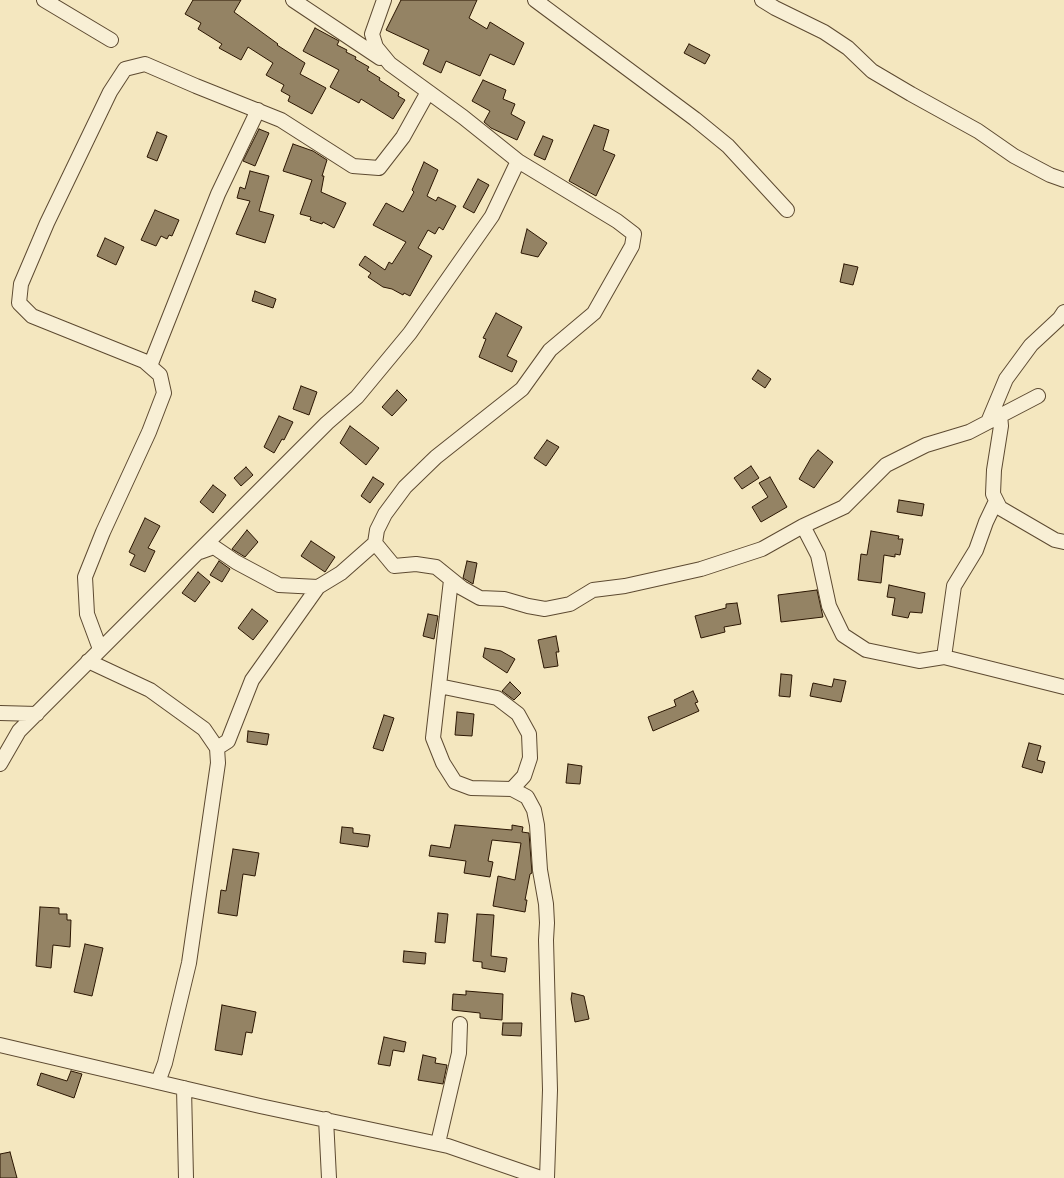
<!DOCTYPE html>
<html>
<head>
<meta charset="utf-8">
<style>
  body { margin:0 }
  canvas { display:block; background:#f4e7bf }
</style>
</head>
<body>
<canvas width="1064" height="1178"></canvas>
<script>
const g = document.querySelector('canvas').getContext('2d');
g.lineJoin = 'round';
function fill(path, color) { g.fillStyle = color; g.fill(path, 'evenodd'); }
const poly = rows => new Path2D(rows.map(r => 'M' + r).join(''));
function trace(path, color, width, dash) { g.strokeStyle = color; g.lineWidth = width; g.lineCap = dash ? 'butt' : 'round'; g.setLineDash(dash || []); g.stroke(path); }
const building = poly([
  [193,0,241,0,234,12,278,44,277,45,305,63,300,74,326,88,312,114,288,101,290,96,281,91,284,85,266,75,273,63,248,47,241,60,219,48,222,44,198,29,201,23,185,14,193,0],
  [401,0,477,0,469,18,487,29,490,22,524,43,514,65,490,54,480,76,446,61,441,73,423,64,429,50,386,30,401,0],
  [315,28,339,41,337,45,347,50,346,52,356,57,355,59,369,67,367,70,380,78,379,80,399,93,398,96,405,100,393,119,361,99,359,103,330,87,339,70,303,51,315,28],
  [689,44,710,55,705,64,684,53,689,44],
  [483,80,506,90,503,99,515,104,511,114,525,122,517,140,491,128,484,122,490,111,472,101,483,80],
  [594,125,609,130,603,150,615,155,596,196,569,181,594,125],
  [259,129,269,133,255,166,243,161,259,129],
  [157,132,167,136,157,161,147,157,157,132],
  [543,136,553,140,545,160,534,155,543,136],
  [293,144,313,151,327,160,322,176,324,176,321,192,346,203,334,228,323,222,322,224,310,220,311,217,300,214,312,180,283,171,293,144],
  [424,162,438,170,427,196,436,201,438,197,456,206,443,230,439,227,435,234,428,230,418,248,432,256,410,296,404,293,403,295,392,289,383,287,368,277,371,273,359,265,365,256,385,270,389,262,392,264,406,242,373,225,386,203,403,212,414,192,412,190,424,162],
  [250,171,269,176,259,211,274,215,265,243,236,234,250,201,237,198,240,187,245,189,250,171],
  [478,179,489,185,474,213,463,207,478,179],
  [155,210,179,220,172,236,169,235,167,239,161,236,156,246,141,240,155,210],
  [527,229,547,243,538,257,521,253,527,229],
  [105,238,124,247,116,265,97,256,105,238],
  [844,264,858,267,853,285,840,282,844,264],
  [255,291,276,299,273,308,252,301,255,291],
  [496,313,522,327,507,356,517,361,512,372,479,357,486,339,483,338,496,313],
  [758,370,771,379,765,388,752,379,758,370],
  [301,386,317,392,309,415,293,409,301,386],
  [397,390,407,400,392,416,382,407,397,390],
  [279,416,293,422,284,440,282,439,274,453,264,447,279,416],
  [350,426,379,448,366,465,340,443,350,426],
  [547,440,559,447,546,466,534,458,547,440],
  [818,450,833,462,814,488,799,479,811,458,818,450],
  [751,466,759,478,742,489,734,478,751,466],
  [246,467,253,475,241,486,234,478,246,467],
  [373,477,384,484,370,503,361,496,373,477],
  [770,477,787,507,761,522,752,507,768,497,759,483,770,477],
  [213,485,226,495,213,513,200,502,213,485],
  [899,500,924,504,922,516,897,512,899,500],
  [145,518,160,526,148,548,155,551,145,572,130,565,135,555,129,552,145,518],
  [247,530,258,542,245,557,232,549,247,530],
  [871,531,899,536,898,539,903,539,900,555,895,554,895,557,884,555,881,583,858,580,861,554,867,555,871,531],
  [311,541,335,557,325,572,301,556,311,541],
  [219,561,230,569,222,582,210,575,219,561],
  [467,561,477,563,473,584,463,578,467,561],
  [198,572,210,582,195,602,182,593,198,572],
  [889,585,925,593,922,613,910,612,908,618,892,615,895,598,887,597,889,585],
  [817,590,823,617,781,622,778,595,817,590],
  [737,603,741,624,724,627,725,632,701,638,695,616,726,608,726,604,737,603],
  [252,609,268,621,253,640,238,628,252,609],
  [428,614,438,616,434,639,423,636,428,614],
  [556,636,559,652,556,652,558,666,544,668,538,640,556,636],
  [485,648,501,651,515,659,507,673,483,657,485,648],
  [781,674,792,675,790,697,779,696,781,674],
  [834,679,846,681,841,702,810,696,813,683,832,687,834,679],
  [510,682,521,693,514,700,502,691,510,682],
  [693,691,698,702,695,703,699,711,653,731,648,717,676,706,674,700,693,691],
  [457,712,474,714,472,736,455,735,457,712],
  [384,715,394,718,383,751,373,748,384,715],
  [248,731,269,734,267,745,247,742,248,731],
  [1029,743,1041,746,1037,760,1045,762,1042,773,1022,767,1029,743],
  [568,764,582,766,580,784,566,783,568,764],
  [455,825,512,830,512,825,523,827,522,832,529,833,532,873,530,874,525,900,527,900,525,912,493,906,498,876,515,880,521,843,492,840,488,861,493,862,490,877,464,873,466,861,429,856,431,845,450,848,455,825],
  [342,827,353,828,353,833,370,835,368,847,340,843,342,827],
  [233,849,259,853,255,876,243,874,237,916,218,913,221,890,226,891,233,849],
  [40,907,59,908,59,914,67,914,67,920,71,920,70,947,53,945,51,968,36,966,40,907],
  [438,913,448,914,445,943,435,942,438,913],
  [477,914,494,915,491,956,507,958,505,972,482,968,482,962,473,961,477,914],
  [85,944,103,948,92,996,74,992,85,944],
  [404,951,426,953,425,964,403,962,404,951],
  [466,991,503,994,502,1020,480,1018,480,1013,452,1010,453,994,466,995,466,991],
  [572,993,584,996,589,1019,575,1022,571,999,572,993],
  [222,1005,256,1012,252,1033,246,1032,242,1055,215,1050,222,1005],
  [503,1023,522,1023,521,1036,502,1035,503,1023],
  [384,1037,406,1042,404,1052,393,1050,390,1066,378,1064,384,1037],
  [423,1055,436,1058,435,1063,447,1065,443,1084,418,1080,423,1055],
  [71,1071,82,1074,74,1098,37,1085,41,1073,67,1081,71,1071],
  [10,1152,17,1178,0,1178,0,1154,10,1152]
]);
fill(building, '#948364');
trace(building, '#2b1602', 1);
const minor = poly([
  [44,0,111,40],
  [293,0,380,58],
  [535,0,695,119,728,146,787,210],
  [762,0,775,8,824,32,848,48,872,71,911,94,978,131,1014,156,1050,175,1064,180],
  [150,366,218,194,258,110],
  [1000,415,1001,426,994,470,993,494,1000,508,1055,540,1064,542],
  [988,422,1006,379,1031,345,1060,318,1064,312],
  [803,526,818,555,829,606,843,635,866,650,919,661,944,657,1064,687],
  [375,543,377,530,385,514,405,487,436,457,522,389,550,350,594,313,632,246,634,234,617,221,518,161],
  [200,552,214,547,236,562,279,585,318,587,341,573,375,543,394,566,416,564,436,567,462,588,480,598,504,599,528,606,545,609,570,604,593,590,625,586,701,569,762,549,803,526,844,507,886,465,926,445,969,432,1038,396],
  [451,580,433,738,443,763,455,782,471,788,512,789,527,797,534,810,537,825,540,870,546,904,547,923,546,940,550,1090,547,1178],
  [100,649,87,614,85,577,103,532,149,432,164,393,160,375,144,361,32,316,19,303,21,284,47,223,110,92,125,69,145,64,196,86,281,120,353,166,379,168,403,137,428,92],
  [944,657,954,586,976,550,986,522,996,501],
  [88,661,150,690,204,729,217,748,218,763,189,963,165,1063,158,1082],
  [439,686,497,698,518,714,529,734,530,758,524,776,512,789],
  [0,713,37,714],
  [217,748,228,741,252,680,318,587],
  [0,764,19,731,327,423,357,397,410,333,492,216,518,161,463,117,390,64,376,47,372,34,384,0],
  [0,1045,260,1106,448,1146,541,1178],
  [184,1088,186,1178],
  [326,1119,329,1178],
  [438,1143,459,1053,460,1024]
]);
trace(minor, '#5d4a31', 16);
trace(minor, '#f8efd5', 14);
</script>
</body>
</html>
